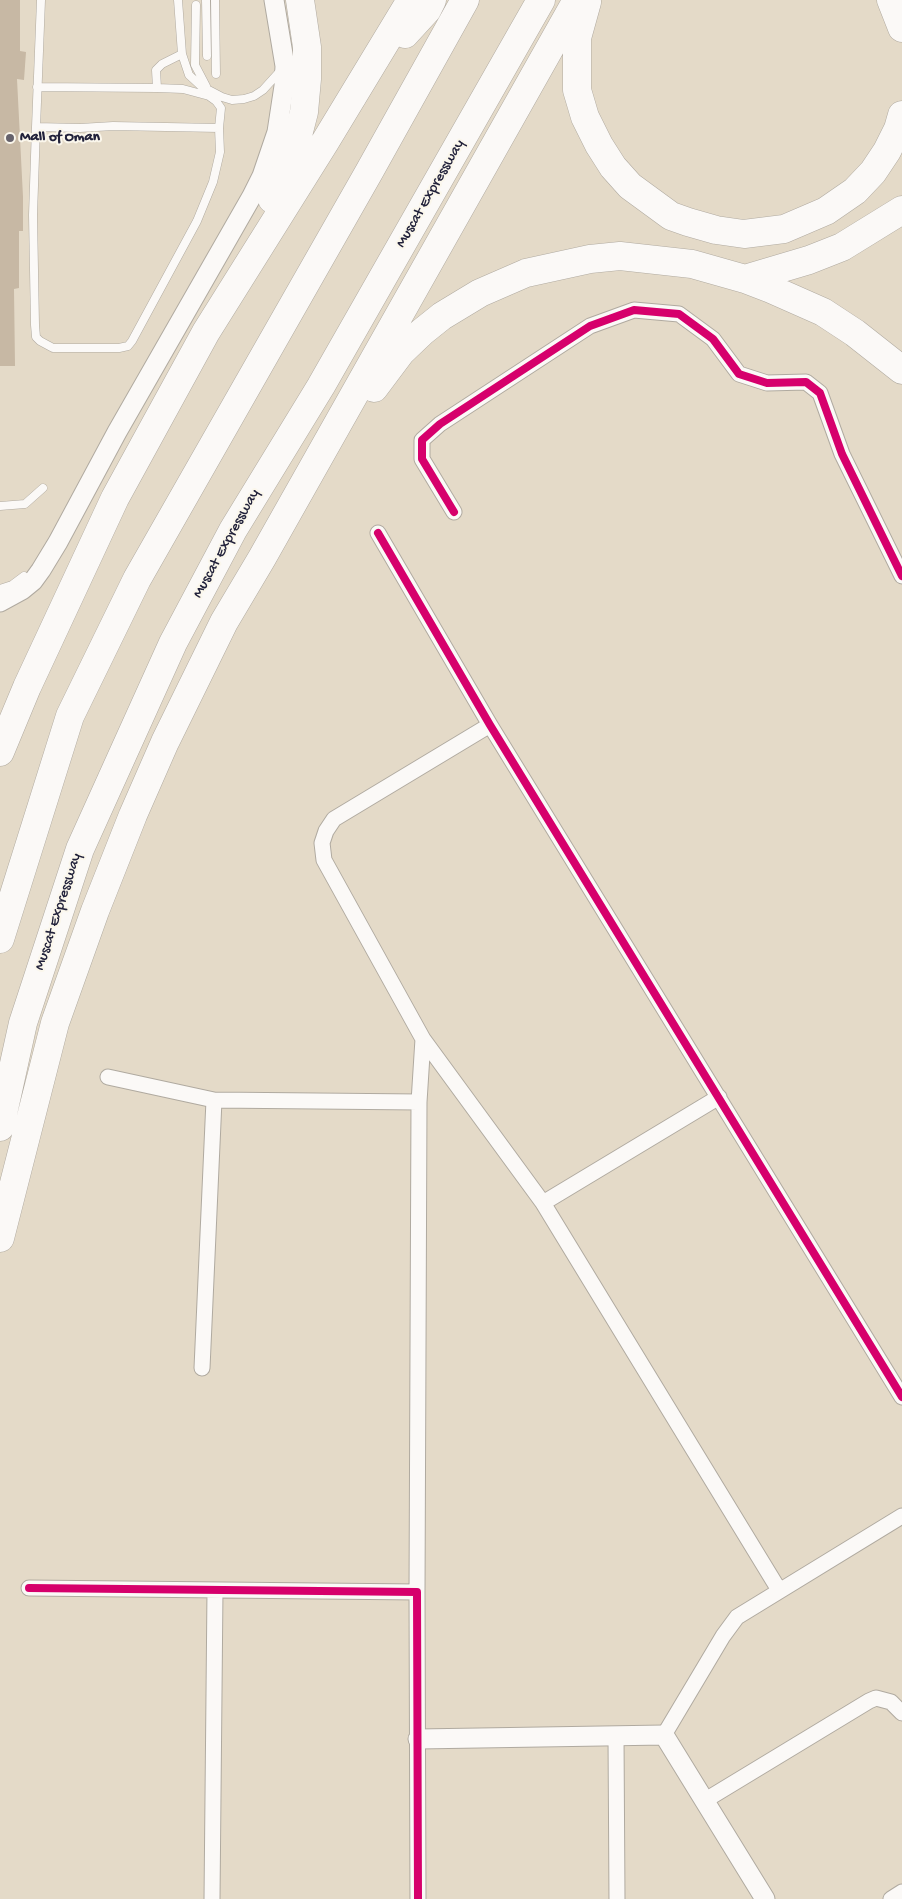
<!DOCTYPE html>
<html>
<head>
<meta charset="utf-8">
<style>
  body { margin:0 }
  canvas { display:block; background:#e4dac8 }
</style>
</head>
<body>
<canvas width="902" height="1899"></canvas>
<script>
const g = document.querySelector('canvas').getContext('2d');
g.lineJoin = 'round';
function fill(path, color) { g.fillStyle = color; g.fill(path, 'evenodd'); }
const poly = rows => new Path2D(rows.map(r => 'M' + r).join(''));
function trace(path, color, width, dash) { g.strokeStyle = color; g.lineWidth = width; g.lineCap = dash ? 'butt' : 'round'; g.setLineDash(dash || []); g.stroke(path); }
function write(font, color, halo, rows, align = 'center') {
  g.font = font + ' "Gochi Hand",sans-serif'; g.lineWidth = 4; g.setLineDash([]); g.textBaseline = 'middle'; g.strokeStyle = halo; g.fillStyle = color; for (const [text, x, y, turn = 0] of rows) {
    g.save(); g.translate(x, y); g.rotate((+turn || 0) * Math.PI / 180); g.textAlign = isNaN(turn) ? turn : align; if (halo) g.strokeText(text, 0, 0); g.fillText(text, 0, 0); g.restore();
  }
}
fill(poly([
  [0,0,20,0,20,51,26,52,24,80,17,79,23,197,23,231,19,231,19,288,14,289,15,366,0,366]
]), '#c7b8a4');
const service = poly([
  [41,0,36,127,80,128,113,126,219,128,221,108,216,101,209,96,183,89,157,88,156,70,162,64,182,54],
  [178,0,182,54,189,75,201,86,222,97,232,100,244,99,254,96,263,90,282,69],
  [206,0,207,56],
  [215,0,216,74],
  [196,5,195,65,206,86],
  [37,87,157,88],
  [36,127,33,215,35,325,36,337,40,341,53,348,119,348,128,346,132,341,197,221,213,182,220,152,219,128],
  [0,506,25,504,43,488],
  [0,589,12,585,24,576]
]);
const minor = poly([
  [454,512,422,459,422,440,440,424,590,326,634,310,679,314,713,339,739,374,767,383,806,382,820,393,842,454,902,576],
  [378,533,490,725,902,1397],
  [490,725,334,819,326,831,322,843,324,860,423,1039,543,1203],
  [108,1077,214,1100,419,1102,423,1039],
  [719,1097,543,1203,779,1590],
  [202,1368,214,1100],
  [29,1588,417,1592,418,1899],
  [417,1592,419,1102],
  [664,1735,723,1636,737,1617,902,1516],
  [616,1736,617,1899],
  [704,1801,869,1701,876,1698,891,1702,902,1713],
  [212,1899,215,1590],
  [891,1899,902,1892]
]);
const tertiary = poly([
  [0,602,22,590,33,581,41,570,58,542,117,432,252,196,262,176,277,132,284,86,285,66,274,0],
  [418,1739,664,1735,765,1899]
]);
const motorway = poly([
  [891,0,902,28],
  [587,2,577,38,577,90,585,117,599,145,613,167,630,186,671,216,688,222,716,230,744,234,784,229,826,211,855,191,873,172,887,151,898,129,902,115],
  [405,34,427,10,432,0],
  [272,199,285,174,296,143,304,112,307,79,307,47,300,0],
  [745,279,809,260,842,247,902,210],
  [374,388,401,352,422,332,442,316,480,293,526,273,590,259,620,256,692,264,745,279,771,289,823,312,855,333,902,370],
  [0,752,27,687,115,498,206,332,325,142,411,0],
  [0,939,70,716,137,579,369,172,465,0],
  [0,1127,23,1023,80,849,173,643,233,530,321,386,541,0],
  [0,1238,55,1023,95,911,133,815,165,742,224,622,262,558,577,0]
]);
trace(service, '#b0aaa0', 9);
trace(minor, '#b0aaa0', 17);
trace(tertiary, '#b0aaa0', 21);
trace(motorway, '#b0aaa0', 29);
trace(service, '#fbf9f7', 8);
trace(minor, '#fbf9f7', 15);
trace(tertiary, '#fbf9f7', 19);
trace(motorway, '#fbf9f7', 28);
trace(poly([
  [454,512,422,459,422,440,440,424,590,326,634,310,679,314,713,339,739,374,767,383,806,382,820,393,842,454,902,576],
  [378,533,490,725,902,1397],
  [29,1588,417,1592,418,1899]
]), '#d6006c', 8);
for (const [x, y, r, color] of [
  [10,138,5,"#66626c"]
]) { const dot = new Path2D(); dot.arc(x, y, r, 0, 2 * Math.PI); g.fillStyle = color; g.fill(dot); trace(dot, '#fbf7ec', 2); }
write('bold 15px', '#22223b', '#fbf7ec', [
  ["Mall of Oman",20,138]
], 'left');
write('15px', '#22223b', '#fbf7ec', [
  ["Muscat Expressway",431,194,-60],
  ["Muscat Expressway",227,544,-61],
  ["Muscat Expressway",59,912,-72]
]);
</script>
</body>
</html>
